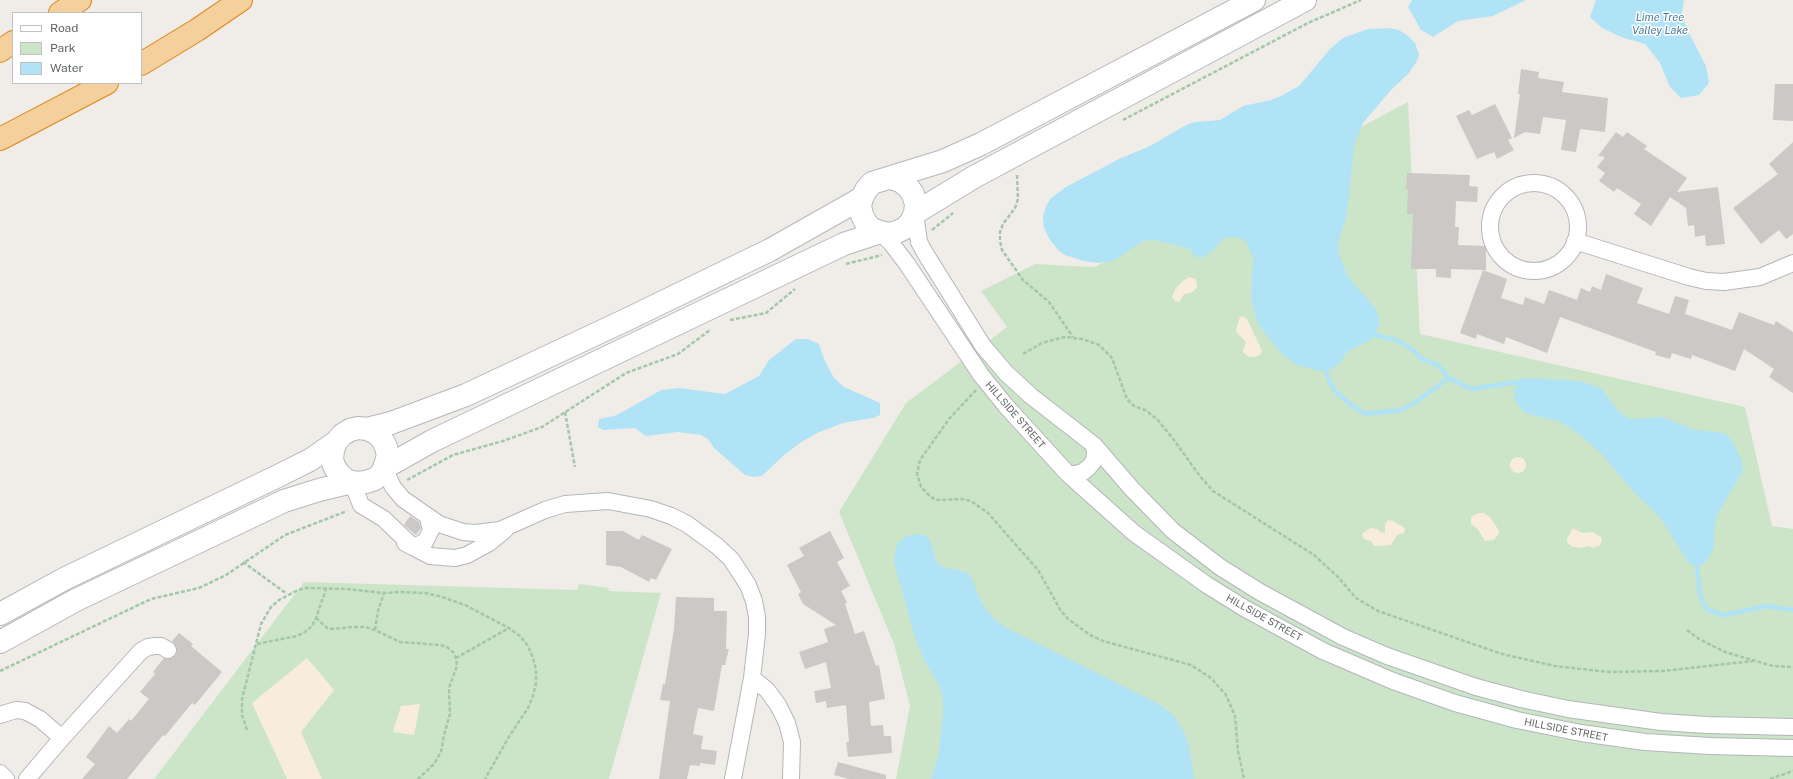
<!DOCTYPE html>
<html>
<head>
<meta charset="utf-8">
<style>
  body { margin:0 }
  #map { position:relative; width:1793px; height:779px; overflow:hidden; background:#f0ede8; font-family:"Public Sans",sans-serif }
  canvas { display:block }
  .legend { position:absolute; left:12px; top:12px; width:130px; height:72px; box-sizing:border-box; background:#fff; border:1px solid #bfc1c2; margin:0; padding:5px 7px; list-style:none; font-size:12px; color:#606467 }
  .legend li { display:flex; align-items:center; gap:8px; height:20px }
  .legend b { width:20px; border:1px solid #bfc1c2 }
</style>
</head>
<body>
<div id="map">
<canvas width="1793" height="779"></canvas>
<ul class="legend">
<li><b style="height:5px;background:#fff"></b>Road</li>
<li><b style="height:11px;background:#cce5c8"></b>Park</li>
<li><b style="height:11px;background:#b1e3f7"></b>Water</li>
</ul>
</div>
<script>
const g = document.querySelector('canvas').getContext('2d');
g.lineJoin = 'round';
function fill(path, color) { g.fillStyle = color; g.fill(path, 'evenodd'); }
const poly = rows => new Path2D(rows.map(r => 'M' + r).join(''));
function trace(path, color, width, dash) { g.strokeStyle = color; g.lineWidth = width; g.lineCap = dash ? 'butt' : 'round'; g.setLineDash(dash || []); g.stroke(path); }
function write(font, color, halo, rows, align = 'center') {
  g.font = font + ' "Public Sans",sans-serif'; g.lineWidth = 3; g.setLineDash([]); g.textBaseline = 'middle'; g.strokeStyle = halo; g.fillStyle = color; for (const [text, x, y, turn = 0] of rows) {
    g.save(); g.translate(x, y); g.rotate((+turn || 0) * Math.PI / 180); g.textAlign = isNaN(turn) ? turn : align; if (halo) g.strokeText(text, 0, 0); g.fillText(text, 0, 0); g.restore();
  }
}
fill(poly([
  [1408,102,1420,334,1745,407,1772,526,1793,529,1793,779,896,779,910,706,894,644,839,512,906,403,1007,327,981,291,1035,264,1095,267],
  [304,582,577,590,579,584,609,588,608,591,661,593,609,779,154,779]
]), '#cce5c8');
fill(poly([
  [1190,277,1196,279,1197,288,1191,293,1184,294,1179,302,1175,301,1172,297,1175,289,1184,280],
  [1242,316,1247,319,1262,351,1260,355,1254,357,1249,357,1244,353,1243,351,1246,342,1237,333,1236,330,1240,317],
  '1510 465a8 8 0 1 1 16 0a8 8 0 1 1-16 0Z',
  [1478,513,1484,513,1490,517,1498,529,1499,533,1494,540,1485,541,1477,528,1471,524,1471,517],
  [1388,520,1393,521,1405,528,1404,533,1397,535,1391,545,1374,546,1371,541,1364,539,1362,534,1370,528,1377,529,1382,533,1385,532,1385,524],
  [1573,528,1582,533,1592,532,1601,537,1602,540,1600,545,1593,548,1588,546,1579,548,1571,546,1567,542,1567,539],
  [307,658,334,690,301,732,322,779,287,779,252,703],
  [420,704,414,735,393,732,401,706]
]), '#f8eddc');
fill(poly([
  [1412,0,1526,0,1493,16,1458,21,1433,37,1421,30,1408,7],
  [1596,0,1684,0,1682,13,1686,27,1706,66,1709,83,1699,95,1681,98,1670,87,1660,63,1645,44,1621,37,1602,28,1590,17],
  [1389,28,1399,30,1408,36,1415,43,1419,54,1417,61,1409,73,1391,90,1363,123,1354,146,1347,214,1338,244,1339,254,1348,277,1376,309,1379,317,1379,325,1375,335,1369,341,1347,352,1340,363,1332,369,1326,371,1315,370,1295,364,1282,354,1263,331,1256,319,1251,299,1253,257,1246,242,1239,237,1224,238,1210,253,1201,258,1195,257,1190,249,1186,248,1156,240,1143,241,1115,260,1099,263,1084,261,1065,255,1058,250,1050,240,1044,228,1043,217,1046,206,1051,198,1066,187,1119,159,1150,146,1188,124,1195,122,1220,120,1243,106,1271,100,1279,97,1299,86,1330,49,1343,38,1368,29],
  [796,339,808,339,819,344,824,359,834,378,844,387,880,403,880,415,873,418,843,423,817,433,800,443,783,456,762,476,754,477,745,475,714,448,708,439,701,435,678,432,646,436,635,428,603,430,598,427,599,419,614,416,626,410,661,390,679,388,725,394,759,376,769,360],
  [1526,378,1580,381,1602,389,1617,410,1623,415,1630,419,1663,417,1694,430,1719,432,1725,434,1731,439,1741,458,1743,468,1741,474,1717,515,1714,531,1714,547,1706,562,1697,566,1693,566,1688,562,1660,517,1631,489,1602,454,1580,435,1561,422,1528,414,1522,411,1515,400,1514,392,1517,382,1521,379],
  [919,534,927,536,931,542,935,558,939,565,945,568,955,569,968,573,972,579,982,603,993,618,1003,626,1155,702,1170,712,1176,719,1185,734,1189,747,1194,779,931,779,939,753,943,716,943,700,939,685,925,662,914,634,894,562,896,547,902,539,910,535]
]), '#b1e3f7');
trace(poly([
  [1375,335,1396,340,1412,349,1422,359,1439,366,1449,378],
  [1326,371,1330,383,1336,392,1351,405,1365,414,1401,410,1413,404,1449,378,1472,389,1517,382],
  [1697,566,1700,594,1704,606,1708,610,1724,615,1766,606,1793,610]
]), '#b1e3f7', 4.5);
fill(poly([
  [1521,69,1539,72,1538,78,1564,82,1562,92,1608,98,1605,132,1580,129,1576,152,1561,150,1566,120,1543,117,1540,134,1525,132,1514,138,1520,94,1518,94],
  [1775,84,1793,84,1793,121,1773,120],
  [1495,104,1512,138,1508,140,1514,150,1497,159,1494,152,1477,159,1456,116,1469,110,1472,115],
  [1616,132,1623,137,1627,132,1647,146,1644,149,1687,178,1677,192,1718,187,1725,244,1706,246,1705,235,1695,237,1694,225,1688,226,1686,208,1670,197,1651,226,1634,214,1641,204,1617,188,1614,192,1599,181,1605,173,1597,167,1605,157,1598,156],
  [1793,142,1793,234,1786,239,1779,230,1761,244,1733,208,1778,174,1769,164],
  [1407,173,1470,175,1469,186,1478,187,1477,202,1456,201,1455,227,1459,227,1458,245,1486,246,1486,270,1451,269,1451,278,1436,277,1436,269,1411,269,1413,214,1407,214,1408,189,1406,189],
  [1483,270,1507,279,1501,298,1523,305,1525,297,1544,304,1549,290,1577,300,1581,288,1590,292,1592,286,1601,290,1606,274,1643,288,1637,303,1669,314,1675,296,1689,300,1685,314,1732,330,1739,312,1774,325,1776,321,1793,332,1793,393,1769,377,1774,369,1744,349,1735,371,1692,355,1691,359,1672,353,1670,359,1655,355,1656,352,1560,317,1547,353,1506,337,1504,344,1477,334,1476,339,1460,333],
  [410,516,419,522,421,528,416,535,404,525],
  [606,531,623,531,639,540,642,535,672,549,656,580,651,578,649,582,621,567,606,565],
  [830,531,844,558,837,562,850,586,841,591,847,602,845,604,855,634,864,631,876,666,879,665,885,699,869,702,871,726,883,725,884,736,891,736,892,753,848,757,846,742,849,742,846,705,827,708,826,701,816,703,814,691,831,688,826,662,805,669,799,652,828,642,824,629,836,625,803,604,798,594,801,592,787,565,804,556,799,548],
  [676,597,714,598,714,611,727,611,726,649,729,649,725,665,722,665,714,711,698,708,693,734,703,736,701,749,717,751,715,765,700,763,700,766,690,765,687,779,659,779,670,701,660,700,663,684,665,684,674,629],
  [179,633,193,644,191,646,222,672,195,705,192,703,165,736,163,735,127,779,82,779,95,764,86,757,109,726,117,733,129,719,131,721,149,699,140,692,155,674,153,672,164,658,172,658,176,655,177,650,176,646,172,641],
  [838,762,886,775,886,779,849,779,834,775]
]), '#ccc8c5');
const street = poly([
  '1490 227a44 44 0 1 1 88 0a44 44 0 1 1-88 0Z',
  [915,213,919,242,925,253,983,346,1006,373,1031,396,1094,445,1132,489,1173,531,1220,567,1260,592,1343,637,1387,656,1476,687,1521,699,1568,709,1661,722,1707,725,1793,727],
  [880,232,891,243,907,264,981,375,1006,406,1068,474,1134,533,1207,585,1244,608,1323,651,1393,681,1455,703,1517,720,1581,733,1645,742,1710,746,1793,748],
  [1575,241,1689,277,1706,281,1724,282,1760,277,1793,263],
  [384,468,393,487,403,499,439,524,463,532,475,533,500,530,545,510,565,504,608,501,651,509,671,516,687,524,717,546,731,559,748,585,754,601,757,617,757,634,752,678,733,779],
  [1068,474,1075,474,1083,472,1089,467,1094,461,1095,453,1094,445],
  [352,482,361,505,384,519,413,547,430,556,455,558,467,555,489,543,505,530],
  [405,543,413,547,425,542,431,530,428,518],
  [752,678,767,690,778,705,787,723,792,742,791,779],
  [0,715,16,710,25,711,40,719,62,738],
  [0,773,6,779],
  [27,779,62,738,141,651,148,647,155,646,161,646,168,650]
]);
const secondary = poly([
  [891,178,900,181,908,187,913,194,916,204,915,213,911,222,905,228,897,232,888,234,880,232,872,229,866,223,862,215,860,206,862,198,866,190,872,183,943,161,981,144,1254,0],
  [915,213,974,177,1305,0],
  [367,429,376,433,382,439,386,447,388,456,384,468,382,473,375,479,366,482,357,483,348,481,341,476,335,468,332,460,333,450,336,442,342,435,350,430,358,428,367,429,391,423,466,395,630,318,770,250,862,198],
  [384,468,432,441,844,244,880,232],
  [0,614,64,579,280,475,310,460,336,442],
  [0,642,76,600,284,501,319,490,352,482]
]);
const highway = poly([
  [60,13,80,0],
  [0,51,13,42],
  [141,64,197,30,241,0],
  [0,139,107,83]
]);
trace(street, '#b3b6b9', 18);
trace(secondary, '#b4b8bb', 24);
trace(highway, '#e28417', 24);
trace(poly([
  [1123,120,1308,23,1361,0],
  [1017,175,1018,199,1015,208,1003,224,1000,232,1000,241,1002,250,1023,280,1049,302,1073,337],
  [932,230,953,213],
  [846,264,882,255],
  [730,320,766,313,795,289],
  [1023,354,1042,343,1064,337,1082,339,1099,345,1112,358,1127,399,1134,406,1145,410,1157,419,1174,440,1199,475,1213,491,1314,555,1338,577,1356,598,1378,611,1502,654,1555,666,1609,672,1663,671,1753,661],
  [976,390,949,419,920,460,917,474,921,487,931,497,937,500,962,499,971,501,988,513,1038,570,1061,611,1068,619,1090,635,1103,641,1191,665,1211,678,1226,695,1235,716,1238,751,1244,779],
  [565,412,575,467],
  [407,480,453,455,503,441,542,427,626,373,678,354,710,330],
  [243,562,287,594],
  [316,618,327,628,334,629,353,627,365,627,375,630,400,642,440,645,447,647,453,652,456,658,457,666,449,688,450,714,444,735,441,752,434,764,418,779],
  [375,630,378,611,384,593],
  [1687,630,1699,639,1725,652,1773,666,1793,667],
  [257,644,297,636,305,632,312,626,316,618,326,589],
  [456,658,509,628],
  [0,671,151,599,199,588,226,575,285,535,347,511],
  [247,730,242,715,242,699,261,624,271,607,279,600,296,591,306,588,346,589,384,593,398,592,425,593,439,596,465,605,509,628,520,636,528,646,533,658,536,670,536,683,533,696,528,708,510,735,485,779],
  [1770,779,1793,771]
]), '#a3c7a8', 2.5, [4, 2]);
trace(street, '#fff', 16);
trace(secondary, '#fff', 22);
trace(highway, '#f3d09c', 22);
write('10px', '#606467', '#fff', [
  ["HILLSIDE STREET",1015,415,49],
  ["HILLSIDE STREET",1264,618,29],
  ["HILLSIDE STREET",1566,730,11]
]);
write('italic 11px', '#477b98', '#fff', [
  ["Lime Tree",1660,18],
  ["Valley Lake",1660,31]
]);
</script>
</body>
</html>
